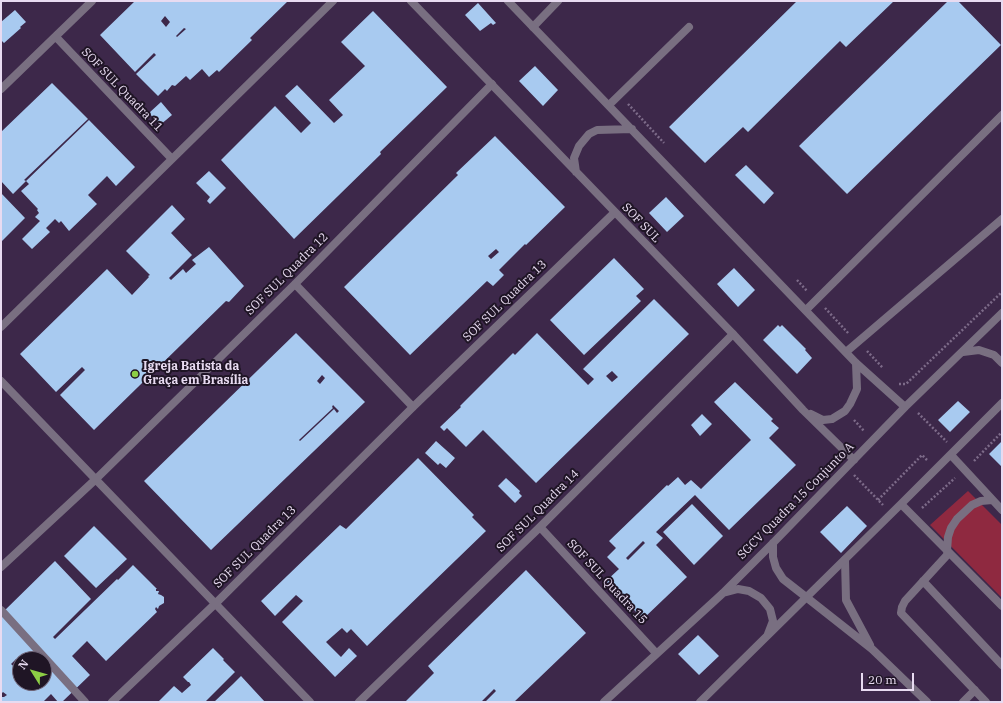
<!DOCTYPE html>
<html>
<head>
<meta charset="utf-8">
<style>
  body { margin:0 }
  #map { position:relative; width:1003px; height:703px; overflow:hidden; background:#3d284a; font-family:"IBM Plex Serif",serif }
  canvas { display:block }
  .frame { position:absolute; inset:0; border:2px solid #e8dbf1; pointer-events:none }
  .north { position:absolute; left:12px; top:651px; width:40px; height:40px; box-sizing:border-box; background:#1f1525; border:1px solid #6f6477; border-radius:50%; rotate:307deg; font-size:11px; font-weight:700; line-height:16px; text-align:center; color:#e8dbf1 }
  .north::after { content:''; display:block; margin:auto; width:14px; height:18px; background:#8dce45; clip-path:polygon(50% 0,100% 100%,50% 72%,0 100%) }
  .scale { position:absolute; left:861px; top:673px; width:53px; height:18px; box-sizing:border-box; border:2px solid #e8dbf1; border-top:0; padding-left:5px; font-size:12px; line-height:14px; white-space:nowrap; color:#e8dbf1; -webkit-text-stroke:3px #1f1525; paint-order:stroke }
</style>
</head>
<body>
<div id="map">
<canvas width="1003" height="703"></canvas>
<div class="frame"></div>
<div class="north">N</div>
<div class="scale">20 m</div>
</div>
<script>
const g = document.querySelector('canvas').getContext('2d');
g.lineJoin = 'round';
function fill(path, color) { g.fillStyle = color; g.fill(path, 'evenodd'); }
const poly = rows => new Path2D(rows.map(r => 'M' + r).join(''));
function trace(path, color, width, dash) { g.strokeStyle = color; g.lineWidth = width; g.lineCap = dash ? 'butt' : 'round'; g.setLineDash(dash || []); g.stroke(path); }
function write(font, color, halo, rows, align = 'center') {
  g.font = font + ' "IBM Plex Serif",serif'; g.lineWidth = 4; g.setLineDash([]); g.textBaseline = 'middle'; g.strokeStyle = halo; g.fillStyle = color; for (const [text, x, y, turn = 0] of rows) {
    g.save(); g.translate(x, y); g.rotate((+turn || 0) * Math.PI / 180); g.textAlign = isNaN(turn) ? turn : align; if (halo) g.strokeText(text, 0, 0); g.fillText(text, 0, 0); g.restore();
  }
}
fill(poly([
  [968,491,1002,525,1002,598,930,525]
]), '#8f2940');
fill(poly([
  [135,1,288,1,250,38,252,40,219,72,217,70,209,77,202,69,190,80,186,76,175,86,172,85,167,91,165,89,158,96,136,74,156,55,154,53,135,72,100,35],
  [165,16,170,22,166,27,161,21],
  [184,28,186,29,177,37,176,36],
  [797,1,894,1,846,47,840,41,748,132,743,127,705,163,669,127],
  [948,1,958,1,1001,45,847,194,799,146],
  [478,3,496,23,493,25,491,23,480,31,465,15],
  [15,10,26,22,20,27,21,28,4,43,1,40,1,22],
  [373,11,447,87,380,152,381,154,294,239,221,160,275,106,301,133,311,123,285,96,297,85,334,123,343,115,329,100,365,66,341,42],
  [535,66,558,90,543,106,519,81],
  [52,83,88,119,24,180,26,181,13,194,1,181,1,132],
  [161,102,172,115,160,125,149,113],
  [89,120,135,167,116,186,107,176,88,195,97,204,69,231,61,221,59,223,55,219,46,228,50,232,32,249,22,239,40,221,35,217,39,213,37,210,38,209,21,191,29,184,26,181],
  [495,136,565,207,526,245,525,244,499,270,504,275,493,286,487,281,410,355,344,287,458,175,456,173],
  [496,249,499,252,491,259,488,256],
  [746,165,774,193,764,204,735,175],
  [209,171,226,188,210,204,207,201,210,197,196,183],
  [1,193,25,218,1,242],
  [666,197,684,216,667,232,649,213],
  [172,205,185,219,171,233,192,255,169,278,171,280,183,269,186,273,196,264,192,260,209,247,244,286,229,302,226,301,94,430,60,395,85,370,82,367,56,392,20,354,107,269,132,295,149,277,148,276,150,275,126,251],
  [614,258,644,289,636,296,641,301,584,355,550,320],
  [734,268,755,290,738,307,717,284],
  [654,299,689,334,536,483,483,430,466,447,447,428,444,431,440,427,461,407,460,406,513,353,515,355,537,333,588,385,594,379,583,369],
  [612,371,618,377,612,382,606,376],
  [778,325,780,327,782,325,806,349,805,350,812,358,797,374,763,340],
  [296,333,365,402,211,550,144,481],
  [322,375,325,378,320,384,317,381],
  [333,405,339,411,337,413,334,409,300,441,299,440,333,408,332,407],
  [735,382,773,419,771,421,779,428,769,438,796,465,729,530,695,495,656,532,663,538,656,545,687,577,643,619,606,581,619,569,607,557,616,548,609,541,667,485,668,486,678,477,685,485,691,480,701,489,751,440,714,402],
  [643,541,645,543,628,560,626,558],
  [958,401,970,412,950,432,938,420],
  [702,414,712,424,700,436,691,425],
  [436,441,455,458,446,468,440,463,438,465,425,453],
  [1002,441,1002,467,989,454],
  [418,458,474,515,472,517,486,531,367,646,351,629,347,633,342,628,326,642,341,657,349,648,357,656,335,677,282,622,303,601,296,595,275,616,261,601,340,525,346,529],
  [506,478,520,491,519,493,522,496,515,503,498,486],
  [692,504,723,536,694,565,663,532],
  [847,506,867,526,841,553,820,532],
  [94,526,127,559,96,588,64,556],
  [55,561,91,599,53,637,55,639,117,579,118,580,133,565,157,589,156,589,156,591,159,591,158,594,161,595,164,597,164,603,159,606,158,609,156,607,155,609,157,612,106,661,87,641,72,656,90,675,62,702,58,702,51,694,43,702,1,702,1,697,4,697,7,695,3,692,1,694,1,614],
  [16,659,20,662,20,659,44,659,44,669,50,675,44,680,44,683,41,683,37,688,32,683,20,683,20,672,11,664],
  [526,570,586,633,514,702,485,702,496,691,494,689,481,702,405,702,434,673,428,666],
  [698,635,719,656,699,675,678,654],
  [213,648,224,659,223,660,235,672,206,701,207,702,158,702,174,686,182,693,191,685,189,682,188,682,183,677],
  [241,676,265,702,214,702,233,684]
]), '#a8caf0');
trace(poly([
  [628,104,664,143],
  [797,280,807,291],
  [825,308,849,334],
  [867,351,883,368],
  [899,384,906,384,1002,292],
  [918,413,947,442],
  [854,420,864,431],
  [974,461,1002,432],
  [854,475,883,505],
  [878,500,922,455,927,460],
  [922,508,955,478]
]), '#7d6b89', 2.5, [2, 2]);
trace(poly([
  [533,27,558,1],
  [56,37,172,159],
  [1,89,92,1],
  [609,105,689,27],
  [295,284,413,407],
  [806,310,1002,115],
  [1,327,333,1],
  [846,352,1002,219],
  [1,381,310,702],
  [540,527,656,653],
  [949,553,905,601,902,607,901,613,986,702],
  [845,560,846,600,870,645],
  [1,567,96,479,295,284,492,84],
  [923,581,1002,665],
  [806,597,872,649,927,702],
  [1,610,85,702],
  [112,702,216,603,413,407,614,213],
  [359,702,540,527,733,334],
  [963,702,975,690]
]), '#796f81', 8);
trace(poly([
  [411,1,733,334,803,410,854,460],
  [508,1,856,363,905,407],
  [576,172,574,158,579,146,589,134,597,130,632,129],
  [963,352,979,350,994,355,1002,363],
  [811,414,823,420,832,419,845,411,850,404,857,389,856,363],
  [951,455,1002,510],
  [901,504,1002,606],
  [773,543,773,557,776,568,783,579,806,597],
  [947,551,948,537,951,528,957,519,972,505,981,501,992,500],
  [723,593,738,589,749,591,761,598,770,609,773,621,768,634],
  [604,702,722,594,773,543,905,407,1002,313],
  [700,702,901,504,1002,403]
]), '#796f81', 8);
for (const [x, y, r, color] of [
  [135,374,4,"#8dce45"]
]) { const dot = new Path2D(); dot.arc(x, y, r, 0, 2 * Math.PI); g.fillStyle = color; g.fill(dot); trace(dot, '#1f1525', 1.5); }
write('12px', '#e8dbf1', '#1f1525', [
  ["SOF SUL Quadra 11",122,90,46],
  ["SOF SUL",641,223,46],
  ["SOF SUL Quadra 12",287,274,-45],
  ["SOF SUL Quadra 13",505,301,-44],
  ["SGCV Quadra 15 Conjunto A",796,501,-45],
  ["SOF SUL Quadra 14",538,511,-45],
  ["SOF SUL Quadra 13",255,547,-45],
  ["SOF SUL Quadra 15",607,582,47]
]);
write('bold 12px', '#e8dbf1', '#1f1525', [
  ["Igreja Batista da",143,367],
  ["Graça em Brasília",143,381]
], 'left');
</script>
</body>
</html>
